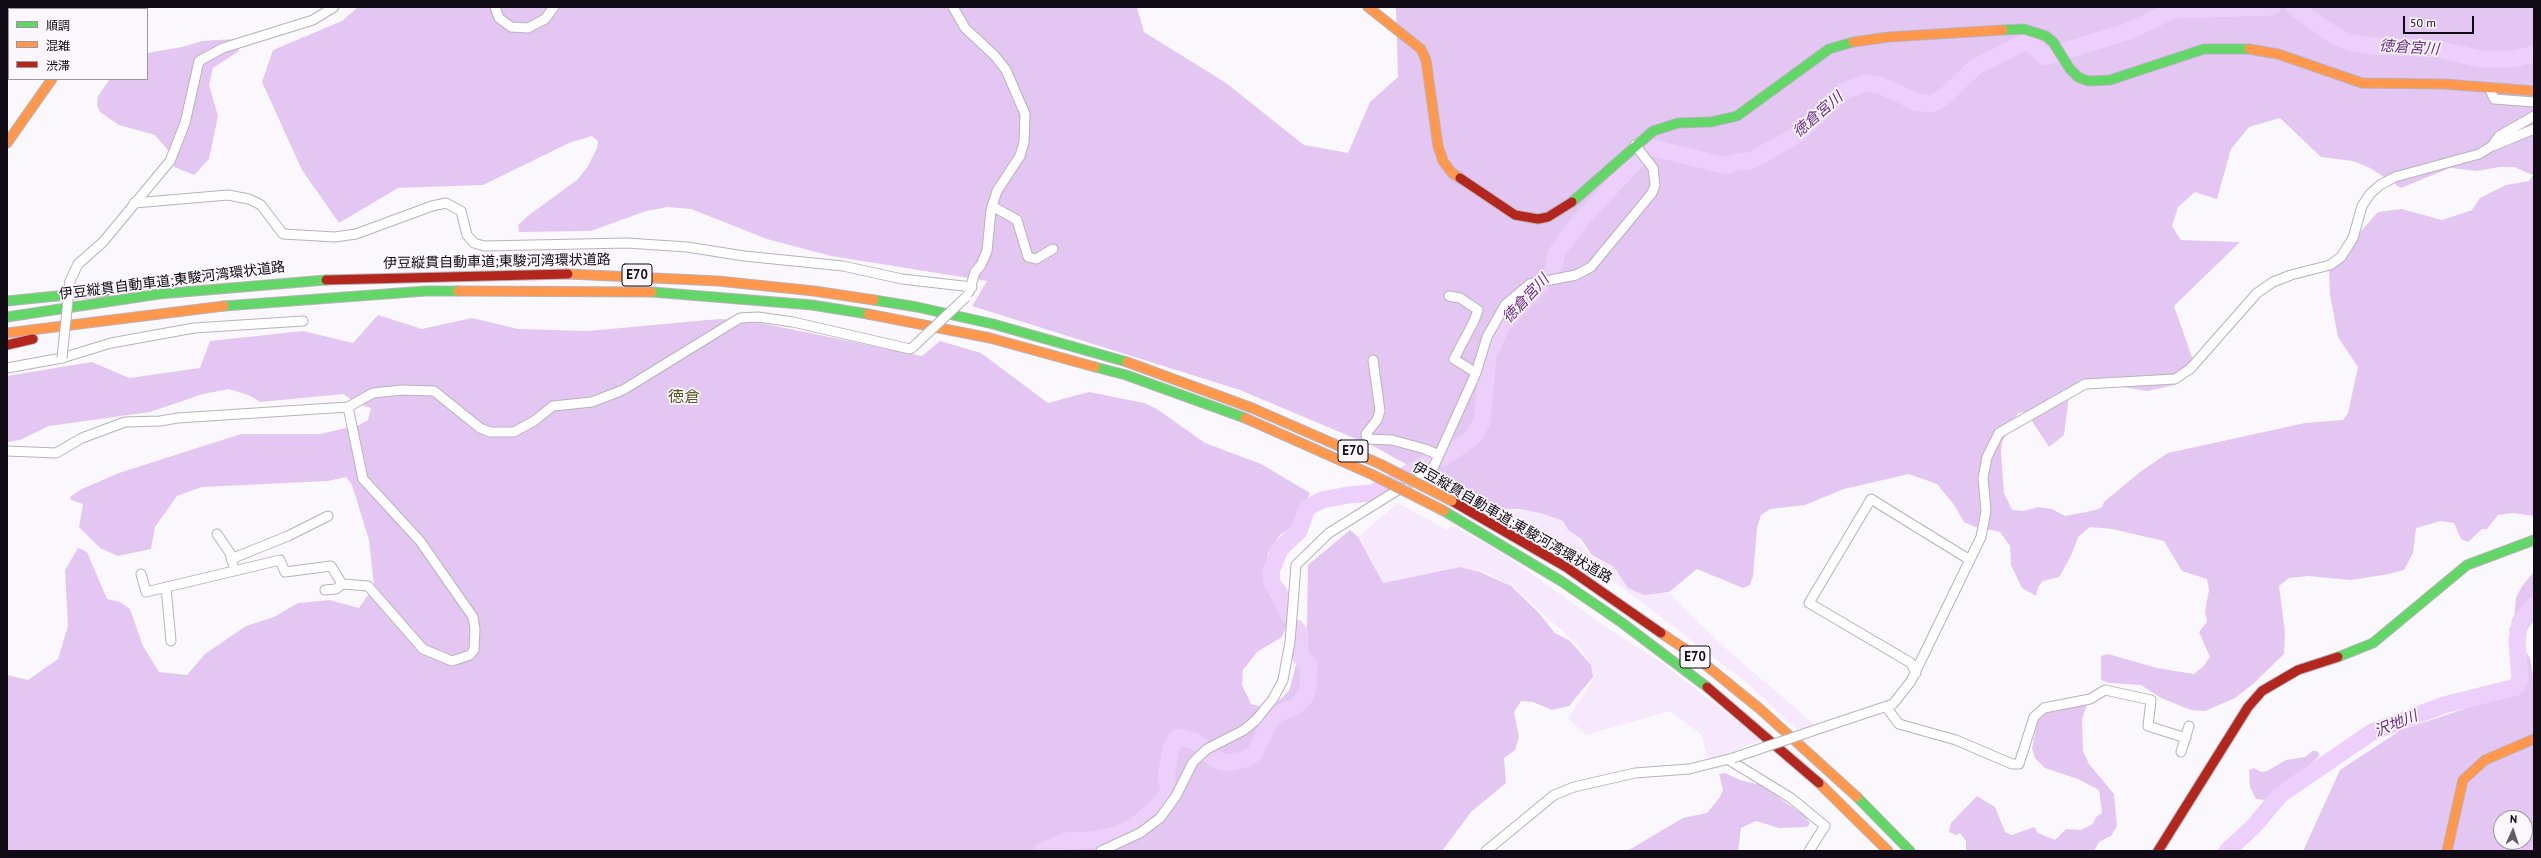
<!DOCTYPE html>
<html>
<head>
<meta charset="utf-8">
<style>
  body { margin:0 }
  #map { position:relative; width:2541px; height:858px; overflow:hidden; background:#faf8fc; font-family:"PT Sans","Noto Sans JP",sans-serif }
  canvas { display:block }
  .frame { position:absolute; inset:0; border:8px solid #100a14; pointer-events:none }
  .legend { position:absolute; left:8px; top:8px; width:140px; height:72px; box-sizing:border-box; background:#fbf7fd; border:1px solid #9d98a0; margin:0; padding:5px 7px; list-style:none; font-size:12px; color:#100a14 }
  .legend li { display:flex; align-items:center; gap:8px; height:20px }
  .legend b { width:20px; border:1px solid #9d98a0 }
  .north { position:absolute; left:2493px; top:810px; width:40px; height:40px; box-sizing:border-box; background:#fbf7fd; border:1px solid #9d98a0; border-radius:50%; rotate:3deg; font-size:11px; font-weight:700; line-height:16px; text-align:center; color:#100a14 }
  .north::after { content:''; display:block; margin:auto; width:14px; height:18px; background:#625d65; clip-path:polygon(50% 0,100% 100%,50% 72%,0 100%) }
  .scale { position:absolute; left:2403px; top:16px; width:71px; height:18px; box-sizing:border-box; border:2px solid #100a14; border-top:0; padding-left:5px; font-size:12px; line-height:14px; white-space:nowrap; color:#100a14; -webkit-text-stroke:3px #fbf7fd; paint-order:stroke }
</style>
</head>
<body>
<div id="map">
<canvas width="2541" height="858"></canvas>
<div class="frame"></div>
<ul class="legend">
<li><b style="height:5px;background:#63d668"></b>順調</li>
<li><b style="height:5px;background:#ff974d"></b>混雑</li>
<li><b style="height:5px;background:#b3261e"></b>渋滞</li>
</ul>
<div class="north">N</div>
<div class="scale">50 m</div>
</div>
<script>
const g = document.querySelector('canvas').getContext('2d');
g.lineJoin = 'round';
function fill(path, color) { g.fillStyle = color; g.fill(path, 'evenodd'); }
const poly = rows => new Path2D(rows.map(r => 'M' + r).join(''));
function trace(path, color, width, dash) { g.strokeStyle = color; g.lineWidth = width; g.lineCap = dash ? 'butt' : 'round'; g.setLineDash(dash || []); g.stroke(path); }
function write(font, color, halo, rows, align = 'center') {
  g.font = font + ' "PT Sans","Noto Sans JP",sans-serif'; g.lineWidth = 3.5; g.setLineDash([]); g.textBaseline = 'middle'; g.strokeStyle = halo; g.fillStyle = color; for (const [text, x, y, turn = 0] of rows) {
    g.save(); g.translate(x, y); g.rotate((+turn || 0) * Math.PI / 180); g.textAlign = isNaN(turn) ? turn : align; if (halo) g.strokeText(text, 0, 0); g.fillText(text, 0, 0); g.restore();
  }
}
fill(poly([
  [1398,503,1447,530,1454,526,1504,554,1606,627,1665,665,1761,740,1709,762,1701,734,1670,711,1586,735,1568,718,1593,681,1591,665,1577,644,1514,588,1487,573,1460,567,1383,583,1358,537],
  [1489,508,1533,511,1563,521,1568,530,1576,536,1588,554,1614,567,1623,579,1648,591,1669,593,1724,647,1814,724,1798,731,1750,685,1615,582]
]), '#f6e9fd');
fill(poly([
  [358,7,1137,7,1144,32,1226,83,1304,145,1348,153,1370,102,1398,77,1396,9,1391,7,2534,7,2534,516,2513,513,2498,515,2487,529,2482,529,2468,542,2461,539,2454,523,2440,521,2416,528,2413,553,2404,570,2389,574,2351,580,2308,576,2289,578,2279,586,2285,633,2284,654,2253,684,2235,698,2205,711,2191,710,2161,698,2141,685,2109,683,2101,680,2101,656,2108,654,2157,668,2194,674,2203,667,2210,657,2199,632,2207,622,2205,611,2209,590,2207,579,2182,571,2164,541,2112,529,2090,527,2078,537,2071,556,2059,577,2043,581,2038,587,2036,596,2022,588,2011,565,2010,546,2000,532,1975,527,1964,522,1955,506,1937,484,1909,474,1844,489,1805,505,1770,509,1761,515,1757,528,1753,576,1750,585,1743,588,1697,569,1669,592,1644,595,1628,588,1614,567,1592,555,1581,539,1568,530,1563,521,1540,513,1519,509,1498,509,1473,501,1375,447,1240,390,972,306,987,281,831,256,767,239,691,209,668,207,646,211,591,231,519,232,518,225,529,215,577,180,587,168,597,148,598,141,592,136,569,143,483,185,398,188,339,223,302,170,262,82,273,50,342,21],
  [2280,118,2321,157,2353,161,2370,168,2401,188,2450,168,2477,171,2499,167,2514,167,2533,175,2529,181,2506,185,2480,198,2472,210,2442,220,2402,209,2378,212,2329,267,2330,295,2338,337,2358,367,2348,413,2343,420,2305,423,2168,453,2140,472,2104,502,2102,507,2096,510,2065,516,2052,509,2038,507,2023,511,2012,510,2004,493,2001,452,2002,442,2018,413,2026,412,2049,447,2064,435,2069,395,2099,383,2147,391,2175,385,2195,366,2174,306,2240,242,2181,240,2172,226,2178,207,2195,192,2217,199,2231,149,2249,127],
  [234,39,239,51,213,68,209,85,218,116,209,159,194,175,174,167,173,156,155,135,119,125,100,112,97,105,98,96,110,79,147,79,147,53,182,47,202,41],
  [378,315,422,329,472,318,518,329,588,331,719,319,746,320,922,356,940,341,981,353,1048,403,1089,392,1144,403,1157,409,1205,443,1261,464,1310,493,1294,526,1280,535,1268,553,1266,568,1270,595,1288,623,1282,637,1257,652,1243,670,1242,685,1251,704,1270,709,1289,691,1307,625,1308,565,1350,530,1358,537,1383,583,1460,567,1480,572,1511,586,1538,612,1555,633,1570,641,1591,665,1593,677,1569,706,1552,710,1533,702,1521,701,1514,712,1519,737,1515,750,1504,758,1506,783,1471,812,1442,851,7,851,7,675,28,680,58,659,68,626,65,570,78,548,87,552,107,599,120,602,130,609,143,646,159,672,187,675,205,654,246,626,274,617,298,603,329,600,359,608,374,586,369,540,352,485,346,477,328,481,202,487,177,496,155,527,151,549,118,556,100,548,79,527,83,504,71,500,70,497,82,489,119,473,241,434,320,434,359,425,368,420,371,408,358,404,343,394,260,402,251,396,229,389,203,394,150,412,49,426,20,440,7,442,7,376,92,362,129,378,200,368,210,341,303,331,353,343],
  [2534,572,2534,620,2527,630,2523,643,2513,644,2509,629,2514,622,2516,598,2522,586],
  [2524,653,2527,653,2530,658,2534,681,2534,851,2303,851,2340,770,2401,730,2488,701,2515,695,2524,685],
  [2501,818,2525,818,2525,842,2501,842],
  [2086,702,2086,708,2082,719,2083,751,2089,764,2114,794,2117,826,2111,836,2099,842,2094,851,1966,851,1966,841,1960,833,1956,835,1949,832,1951,823,1977,796,1995,807,2005,832,2012,835,2034,827,2038,833,2055,840,2066,829,2081,830,2093,824,2096,817,2102,813,2099,790,2078,779,2045,768,2035,758,2032,748,2039,714,2048,707],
  [2312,751,2317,751,2320,755,2301,774,2286,782,2268,800,2256,799,2250,787,2249,770,2254,768,2261,772,2267,771,2286,760,2305,757],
  [1725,773,1740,780,1761,785,1805,816,1810,823,1807,827,1779,828,1756,821,1741,828,1738,851,1627,851,1683,818,1707,813,1720,797,1723,790,1719,774]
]), '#e3c7f2');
trace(poly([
  [2294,7,2332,34,2349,42,2374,46,2438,49,2480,59,2513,59,2534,54],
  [1443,458,1472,438,1482,422,1488,355,1501,327,1552,273,1557,252,1580,221,1649,147,1727,166,1735,162,1750,161,1796,136,1844,91,1866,83,1880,85,1916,102,1932,104,1944,97,1975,67,2023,43,2030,43,2046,57,2126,32,2174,10,2272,7],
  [1288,615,1279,592,1272,584,1271,571,1280,549,1299,531,1307,508,1322,500,1348,495,1373,493,1430,461],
  [1210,755,1219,761,1228,763,1246,759,1255,753,1270,721,1275,715,1296,706,1305,697,1308,687,1309,665,1300,656,1300,635,1296,628],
  [1042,851,1066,841,1092,840,1118,834,1134,827,1157,807,1170,790,1166,777,1171,748,1175,740,1178,737,1184,738,1196,742,1202,747],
  [2227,851,2254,826,2280,795,2372,732,2444,705,2516,687,2520,679,2517,641,2520,622,2534,605]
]), '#eccffb', 17);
const street = poly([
  [495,7,499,18,511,27,528,28,545,19,554,7],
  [953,7,965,28,995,56,1006,70,1025,114,1024,142,1020,156,997,191,991,210,987,251,981,265,975,272,969,292],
  [2490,89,2494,99,2534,102],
  [2493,146,2534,129],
  [134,203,228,195,249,199,261,205,283,234,335,237,356,234,432,206,446,203,461,211,467,235,474,243,484,246,627,243,687,247,744,256,843,266,902,279,972,287],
  [992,206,1017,220,1028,257,1036,259,1053,249],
  [70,281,78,264,103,242,170,161,185,123,199,61,223,48,313,20,334,7],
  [1449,296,1460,298,1478,310,1474,321,1454,359,1476,373],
  [1373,360,1380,411,1377,420,1366,434,1367,439,1392,440,1425,449,1439,455],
  [7,368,62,358,111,343,194,328,303,321],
  [7,451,56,453,82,438,125,422,160,421,178,418,348,407,373,393,402,390,434,391,480,428,490,432,514,432,534,421,553,406,592,402,623,390,740,318,758,317,793,322,910,349,913,347],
  [1412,482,1428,474,1434,466,1476,373,1487,337,1505,305,1530,284,1576,275,1591,267,1652,193,1655,185,1653,168,1635,145],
  [217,534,230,553,233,564],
  [231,559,288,536,328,516],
  [141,574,146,592,280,560,285,572,331,566,342,584,368,586,423,649,452,661,470,655,474,650,475,629,473,617,420,541,363,479,348,407],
  [166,587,171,641],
  [325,590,336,589,342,584],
  [1916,673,1911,663,1809,603,1871,499,1970,560],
  [1886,707,1899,724,1956,740,2012,764,2019,764,2034,717,2044,708,2090,699,2105,690,2151,700,2148,726,2186,738],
  [1821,728,1893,704,1911,681,1981,537,1986,511,1983,478,1987,457,1999,433,2085,384,2175,379,2190,369,2257,293,2273,282,2291,275,2330,265,2341,257,2353,238,2362,206,2370,194,2380,185,2395,177,2479,154,2492,146,2499,136,2534,116],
  [2181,752,2189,726],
  [1729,760,1791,798,1825,826,1809,851],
  [1101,851,1140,833,1160,818,1176,796,1193,762,1207,749,1244,730,1256,720,1273,699,1283,680,1290,642,1296,565,1329,533,1401,488],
  [1486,851,1554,795,1574,787,1635,773,1689,769,1733,758]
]);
const fast = poly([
  [2003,30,2024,29,2046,36,2053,42,2070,69,2078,77,2088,81,2110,80,2204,49,2249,49],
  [1572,202,1653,131,1678,123,1711,122,1737,116,1829,49,1853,42],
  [652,292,812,305,868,314],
  [874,300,917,307,993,324,1127,362],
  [7,301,106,291],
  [224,306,426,291,458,291],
  [7,317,159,294,326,280],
  [1095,367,1126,375,1245,418],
  [1444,511,1561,581,1621,622,1707,687],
  [2338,657,2373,643,2467,565,2534,540],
  [1857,797,1910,851]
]);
const slow = poly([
  [1368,7,1421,49,1426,60,1438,146,1443,161,1452,173,1460,178],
  [134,9,137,7],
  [1853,42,1889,37,2003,30],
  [2249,49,2278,54,2362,83,2444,84,2534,91],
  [7,143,52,79],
  [568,274,718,281,814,291,874,300],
  [458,291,652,292],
  [868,314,990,338,1095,367],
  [7,333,224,306],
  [1127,362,1252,408],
  [1661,633,1691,653,1760,709,1857,797],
  [1819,783,1888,851],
  [2447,851,2463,780,2485,760,2534,739]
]);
const jam = poly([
  [1460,178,1515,215,1538,219,1548,217,1572,202],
  [326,280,568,274],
  [7,345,33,339],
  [1452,501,1566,567,1661,633],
  [1707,687,1819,783],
  [2158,851,2248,707,2262,691,2298,670,2338,657]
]);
trace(street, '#b7b3ba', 11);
trace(fast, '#b7b3ba', 11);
trace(slow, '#b7b3ba', 11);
trace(jam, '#b7b3ba', 11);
trace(street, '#fefeff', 9);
trace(fast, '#63d668', 9);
trace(slow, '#ff974d', 9);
trace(jam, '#b3261e', 9);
const streetBridge = poly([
  [913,347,966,297],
  [62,358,70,281],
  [1733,758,1821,728]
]);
const slowBridge = poly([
  [1252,408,1380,464,1452,501],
  [1245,418,1373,475,1444,511]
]);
trace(streetBridge, '#b7b3ba', 11, []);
trace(slowBridge, '#b7b3ba', 11, []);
trace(streetBridge, '#fefeff', 9);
trace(slowBridge, '#ff974d', 9);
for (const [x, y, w] of [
  [637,275,30],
  [1353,451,30],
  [1695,657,30]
]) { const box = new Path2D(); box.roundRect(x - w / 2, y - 11, w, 22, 3); g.fillStyle = '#fbf7fd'; g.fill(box); trace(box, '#100a14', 1); }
write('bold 13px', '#100a14', null, [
  ["E70",637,275],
  ["E70",1353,451],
  ["E70",1695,657]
]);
write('14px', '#100a14', '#fbf7fd', [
  ["伊豆縦貫自動車道;東駿河湾環状道路",497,262,-1],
  ["伊豆縦貫自動車道;東駿河湾環状道路",172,281,-7],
  ["伊豆縦貫自動車道;東駿河湾環状道路",1512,523,30]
]);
write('italic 15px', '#692d83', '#fbf7fd', [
  ["徳倉宮川",2409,48,4],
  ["徳倉宮川",1818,115,-41],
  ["徳倉宮川",1526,299,-47],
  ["沢地川",2396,724,-22]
]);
write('16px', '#58591e', '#fbf7fd', [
  ["徳倉",684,397]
]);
</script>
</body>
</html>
